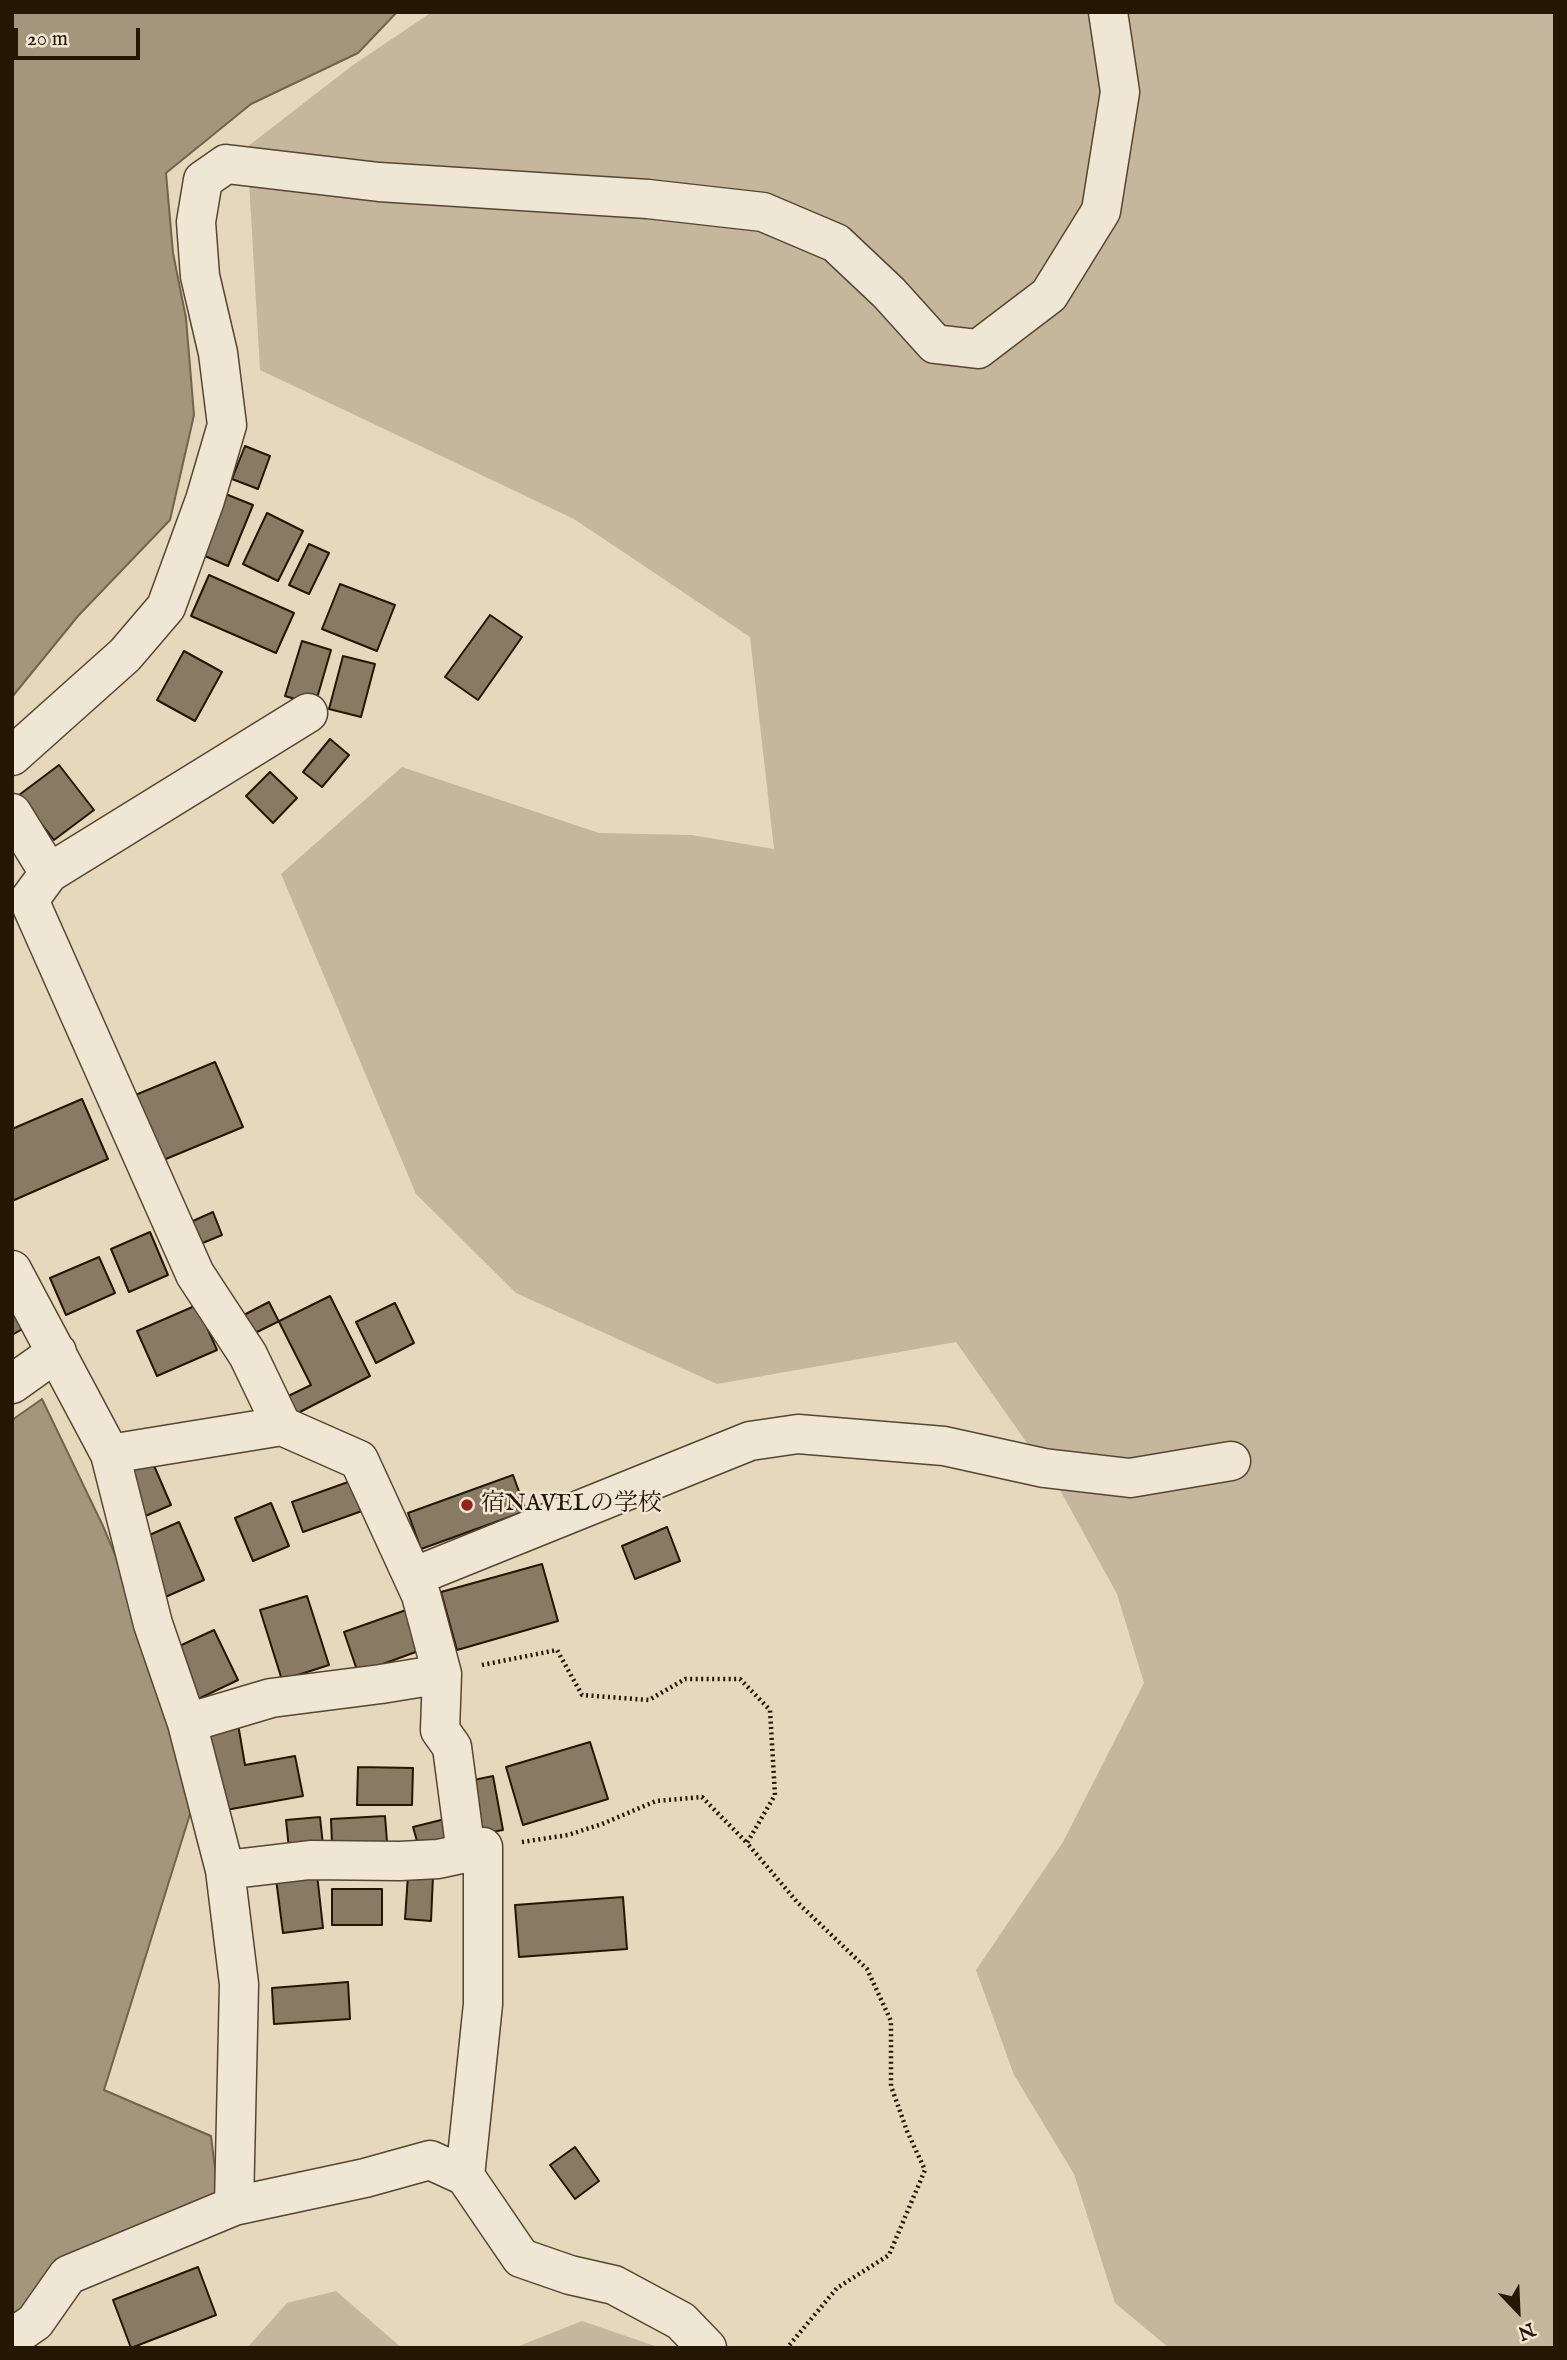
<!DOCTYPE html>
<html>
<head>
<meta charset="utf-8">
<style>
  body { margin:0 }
  #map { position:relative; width:1567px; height:2360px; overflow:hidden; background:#e6d8bd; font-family:"IM FELL English",serif }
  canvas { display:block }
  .frame { position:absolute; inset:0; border:14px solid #251602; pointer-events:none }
  .north { position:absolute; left:1483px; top:2276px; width:70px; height:70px; -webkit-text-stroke:5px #efe6d4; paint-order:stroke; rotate:157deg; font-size:19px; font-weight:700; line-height:28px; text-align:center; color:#251602 }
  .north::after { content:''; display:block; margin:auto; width:24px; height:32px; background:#251602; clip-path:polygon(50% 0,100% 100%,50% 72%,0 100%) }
  .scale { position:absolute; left:14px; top:28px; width:126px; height:32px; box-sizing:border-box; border:4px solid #251602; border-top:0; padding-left:9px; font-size:21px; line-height:24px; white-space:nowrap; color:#251602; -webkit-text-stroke:5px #efe6d4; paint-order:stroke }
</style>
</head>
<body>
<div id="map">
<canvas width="1567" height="2360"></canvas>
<div class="frame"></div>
<div class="north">N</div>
<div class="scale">20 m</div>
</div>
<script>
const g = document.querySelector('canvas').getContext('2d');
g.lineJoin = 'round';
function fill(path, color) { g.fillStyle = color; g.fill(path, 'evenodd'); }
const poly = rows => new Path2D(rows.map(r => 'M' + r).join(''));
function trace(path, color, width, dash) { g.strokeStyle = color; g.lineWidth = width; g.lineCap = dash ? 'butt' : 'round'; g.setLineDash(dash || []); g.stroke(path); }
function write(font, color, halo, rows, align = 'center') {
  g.font = font + ' "IM FELL English","Noto Serif JP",serif'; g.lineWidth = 5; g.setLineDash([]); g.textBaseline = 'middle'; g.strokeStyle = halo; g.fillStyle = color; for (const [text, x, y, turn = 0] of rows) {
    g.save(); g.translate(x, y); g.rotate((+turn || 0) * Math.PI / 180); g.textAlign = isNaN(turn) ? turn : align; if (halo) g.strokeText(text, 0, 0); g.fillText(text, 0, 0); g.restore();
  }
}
fill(poly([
  [432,12,1555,12,1555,2348,1169,2348,1115,2303,1074,2174,1014,2075,976,1970,1063,1842,1144,1683,1117,1594,1060,1490,956,1342,717,1384,516,1293,416,1194,281,874,402,767,599,833,692,835,774,849,750,637,574,519,260,370,247,147,353,65],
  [336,2291,402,2348,247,2348,287,2303],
  [582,2321,661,2348,514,2348]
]), '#c5b79d');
const water = poly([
  [12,12,397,12,358,53,251,104,166,173,173,253,186,318,194,415,170,520,78,616,12,697,12,12],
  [42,1399,103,1526,162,1666,191,1811,104,2090,211,2136,218,2193,12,2322,12,1420,42,1399]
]);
fill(water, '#a4967d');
trace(water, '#71634c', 2);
const building = poly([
  [245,446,270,456,258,489,232,479,245,446],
  [223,493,253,505,228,566,198,553,223,493],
  [267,513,303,531,278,581,243,564,267,513],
  [309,544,329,553,309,594,289,585,309,544],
  [209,575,294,613,276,653,191,616,209,575],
  [340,584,395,605,377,651,322,629,340,584],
  [490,615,522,637,478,700,445,677,490,615],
  [302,641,331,650,315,705,285,696,302,641],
  [184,651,222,672,195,721,157,700,184,651],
  [343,656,375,664,361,717,329,709,343,656],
  [330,739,349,755,322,787,303,772,330,739],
  [59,765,94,810,54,840,19,795,59,765],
  [270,772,297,798,273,823,246,796,270,772],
  [215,1062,243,1127,161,1161,133,1096,215,1062],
  [82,1099,108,1159,12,1201,12,1129,82,1099],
  [213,1212,222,1235,193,1247,184,1225,213,1212],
  [150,1232,168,1275,129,1292,111,1249,150,1232],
  [99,1257,115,1293,66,1315,50,1278,99,1257],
  [330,1296,370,1376,294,1415,253,1334,330,1296],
  [269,1302,311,1385,280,1400,238,1318,269,1302],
  [395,1303,414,1343,376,1363,356,1322,395,1303],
  [12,1304,26,1327,12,1335,12,1304],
  [197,1305,217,1350,157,1376,137,1331,197,1305],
  [152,1461,171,1505,143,1517,123,1474,152,1461],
  [513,1475,526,1511,421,1549,408,1513,513,1475],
  [351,1481,362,1511,303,1532,292,1502,351,1481],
  [271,1503,289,1546,253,1561,235,1518,271,1503],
  [179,1522,204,1580,163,1598,138,1540,179,1522],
  [667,1527,680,1561,635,1579,622,1546,667,1527],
  [542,1564,558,1621,457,1650,441,1592,542,1564],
  [307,1596,329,1665,282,1680,260,1610,307,1596],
  [409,1609,424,1649,358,1673,344,1632,409,1609],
  [214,1630,238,1680,196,1700,173,1649,214,1630],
  [238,1724,245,1765,295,1756,303,1796,215,1812,200,1731,238,1724],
  [590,1742,608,1799,523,1825,506,1767,590,1742],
  [358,1767,413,1768,412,1805,357,1805,358,1767],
  [493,1776,503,1830,480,1834,469,1781,493,1776],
  [385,1816,387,1842,332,1845,331,1819,385,1816],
  [320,1817,323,1845,289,1849,286,1820,320,1817],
  [445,1819,450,1840,419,1848,413,1827,445,1819],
  [317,1874,323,1928,283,1933,276,1879,317,1874],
  [408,1875,433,1876,431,1921,405,1919,408,1875],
  [332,1889,382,1889,382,1925,332,1925,332,1889],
  [623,1897,627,1949,519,1957,515,1905,623,1897],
  [348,1982,350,2019,274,2024,272,1988,348,1982],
  [575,2147,599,2181,575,2199,550,2165,575,2147],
  [198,2267,216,2315,131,2348,113,2300,198,2267]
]);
fill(building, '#897b63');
trace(building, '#251602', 2);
const minor = poly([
  [308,713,49,873,29,900,195,1274,248,1355,282,1426,359,1460,421,1595,442,1674,440,1730,452,1747,466,1853],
  [12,756,125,655,166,607,205,500,227,425,218,353,200,276,196,222,203,180,226,164,379,182,648,199,763,212,836,243,889,293,935,344,978,349,1049,295,1101,211,1120,92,1108,12],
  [12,813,49,873],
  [12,1270,110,1454,153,1624,187,1723,225,1870,239,1984,234,2206,68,2275,35,2322,12,2338],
  [12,1384,57,1352],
  [110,1454,282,1426],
  [413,1577,750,1441,798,1434,944,1446,1044,1468,1130,1478,1231,1461],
  [187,1723,271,1698,381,1684,442,1674],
  [225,1870,310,1860,400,1861,438,1859,466,1853,483,1847,483,2004,465,2176],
  [234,2206,365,2178,430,2160,465,2176,521,2258,570,2275,614,2285,681,2321,707,2348]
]);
trace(minor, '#554631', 41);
trace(poly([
  [482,1665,557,1650,582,1695,649,1700,685,1679,740,1679,770,1710,775,1795,747,1843,798,1903,867,1969,891,2021,891,2086,907,2131,925,2170,889,2255,837,2288,787,2348],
  [522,1842,568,1835,602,1824,656,1801,702,1797,747,1843]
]), '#251602', 4.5, [2, 3.5]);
trace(minor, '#efe6d4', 38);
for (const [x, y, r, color] of [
  [467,1505,7,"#8f2418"]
]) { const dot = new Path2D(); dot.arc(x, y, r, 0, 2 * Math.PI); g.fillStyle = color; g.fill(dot); trace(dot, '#efe6d4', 2.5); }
write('24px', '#251602', '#efe6d4', [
  ["宿NAVELの学校",481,1505]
], 'left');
</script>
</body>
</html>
